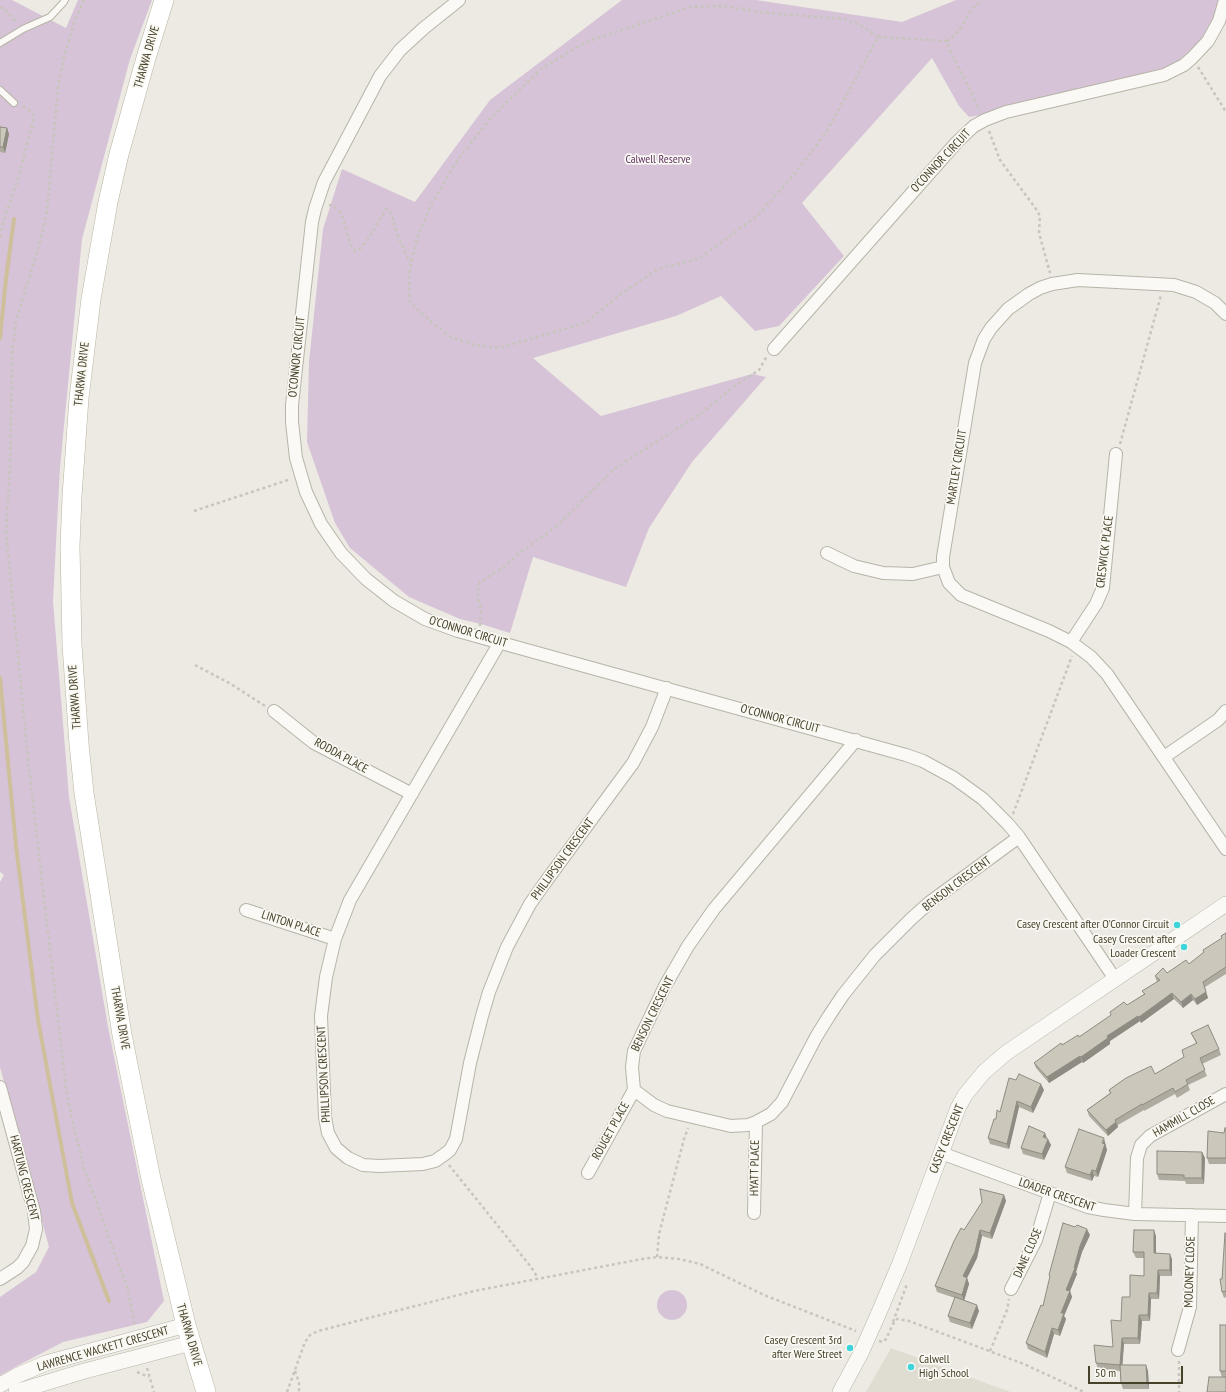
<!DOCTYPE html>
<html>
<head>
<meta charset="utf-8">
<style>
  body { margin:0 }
  #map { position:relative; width:1226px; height:1392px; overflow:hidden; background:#eceae3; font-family:"PT Sans Narrow",sans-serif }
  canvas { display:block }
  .scale { position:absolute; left:1088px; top:1366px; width:95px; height:18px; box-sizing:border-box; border:2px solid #464129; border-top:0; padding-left:5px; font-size:12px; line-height:14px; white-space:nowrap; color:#464129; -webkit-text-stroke:3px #f9f8f3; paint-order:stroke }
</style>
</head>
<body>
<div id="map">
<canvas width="1226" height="1392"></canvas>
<div class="scale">50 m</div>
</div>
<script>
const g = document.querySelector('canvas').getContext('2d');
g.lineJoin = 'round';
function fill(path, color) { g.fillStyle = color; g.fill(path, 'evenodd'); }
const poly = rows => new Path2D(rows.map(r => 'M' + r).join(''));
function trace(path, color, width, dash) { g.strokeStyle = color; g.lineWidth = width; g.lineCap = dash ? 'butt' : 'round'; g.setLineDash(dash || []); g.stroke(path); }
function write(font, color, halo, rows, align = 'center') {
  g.font = font + ' "PT Sans Narrow",sans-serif'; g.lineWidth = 3.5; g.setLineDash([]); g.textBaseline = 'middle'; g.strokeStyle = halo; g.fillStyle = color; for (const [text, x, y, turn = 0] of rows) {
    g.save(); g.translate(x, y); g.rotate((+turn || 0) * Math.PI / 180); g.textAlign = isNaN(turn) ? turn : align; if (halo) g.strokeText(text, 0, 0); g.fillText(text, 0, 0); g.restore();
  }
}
fill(poly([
  [891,1348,991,1385,1011,1392,866,1392]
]), '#dfdcd1');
fill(poly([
  [0,0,12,0,66,28,78,0,152,0,130,59,82,239,60,467,53,601,69,797,108,1027,164,1301,147,1322,63,1342,0,1375,0,1297,36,1272,49,1247,0,1067,0,882,4,875,0,872],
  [622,0,756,0,902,22,956,0,1220,0,1211,30,1175,65,991,113,969,117,959,106,932,58,802,203,844,256,779,326,755,331,721,296,676,316,533,358,601,416,752,374,766,377,692,462,649,528,626,587,533,557,510,633,481,624,460,619,409,597,350,548,335,523,307,442,309,362,323,229,342,169,415,202,490,100],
  '657 1305a15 15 0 1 1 30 0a15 15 0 1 1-30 0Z'
]), '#d6c3d7');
trace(poly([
  [0,338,6,279,14,219],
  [0,678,16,846,38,1020,72,1203,109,1301]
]), '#cfc09b', 4);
const service = poly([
  [0,43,23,29,50,17,63,3,65,0],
  [0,90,14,103]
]);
const minor = poly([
  [459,0,424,28,400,50,380,76,324,182,315,209,312,222,292,405,292,422,296,458,306,492,321,524,341,553,366,579,394,601,425,619,458,631,906,755,923,761,954,778,983,799,1008,824,1019,837,1115,979],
  [1226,314,1215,303,1196,292,1174,285,1078,280,1052,284,1040,288,1029,294,1008,309,991,328,984,339,975,363,943,557,943,567,949,583,961,595,1049,631,1071,642,1091,657,1107,674,1226,849],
  [774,349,957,142,974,126,985,120,1006,112,1164,75,1184,65,1192,58,1208,41,1219,21,1225,0],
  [827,553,854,566,883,573,913,574,943,567],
  [500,642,350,900,335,939,326,977,321,1016,325,1117,328,1133,336,1148,348,1158,363,1165,379,1166,423,1164,435,1161,445,1154,450,1150,456,1139,470,1063,482,1016,489,992,507,947,530,904,544,884,633,763,652,727,667,688],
  [1071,642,1096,604,1103,588,1116,454],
  [274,711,314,743,412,794],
  [856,740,714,909,688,946,665,986,634,1051,632,1067,634,1090,654,1105,667,1111,731,1126,748,1125,756,1122,771,1114,782,1102,816,1037,829,1016,843,995,875,955,911,919,930,902,1019,837],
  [1164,757,1218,720,1226,711],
  [246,910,335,939],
  [0,1087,34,1211,36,1229,32,1246,23,1262,17,1268,0,1279],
  [941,1153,1050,1193,1088,1207,1104,1210,1135,1214,1226,1216],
  [588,1173,634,1090],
  [754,1213,756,1122],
  [1135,1214,1137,1158,1141,1145,1150,1136,1226,1094],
  [1011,1289,1036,1240,1050,1193],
  [1178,1350,1190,1307,1192,1215]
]);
const tertiary = poly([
  [0,1385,16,1376,46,1363,186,1325],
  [16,1392,81,1372,191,1343],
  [840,1392,861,1353,877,1317,900,1263,958,1108,965,1095,984,1072,1006,1053,1226,904]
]);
const primary = poly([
  [164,0,146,58,119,154,108,202,91,299,79,398,72,496,70,546,72,645,79,744,84,793,122,1035,151,1179,186,1325,206,1392]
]);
trace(service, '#b7b4a7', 8);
trace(minor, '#b7b4a7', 14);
trace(tertiary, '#b7b4a7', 16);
trace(primary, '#b9b4a1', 20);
trace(poly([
  [84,0,75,20,65,53,58,87,47,211,40,242,16,321,12,353,10,470,6,532,29,768,66,1088,72,1119,84,1168,128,1290,135,1327],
  [0,7,6,11,17,23],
  [878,37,862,26,844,19,767,13,723,6,690,7,586,42,541,69,489,120,459,158,431,205,419,233,411,262,409,279,410,302,430,321,451,337,475,345,499,348,585,323,621,294,658,269,698,259,756,217,792,177,826,133,878,37,947,41,951,53,972,93,979,110],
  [947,41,956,34,973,8,982,0],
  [1198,67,1226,112],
  [989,131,1000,160,1036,209,1040,216,1039,233,1050,273],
  [329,205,334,206,341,212,350,243,355,251,361,248,367,241,386,209,388,209,391,213,397,234,409,260,411,262],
  [0,237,3,222,17,182,34,118,31,111,22,106],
  [1120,444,1161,295],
  [194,511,291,479],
  [480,626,481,609,477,592,480,582,484,579,504,567,518,554,557,526,614,469,703,412,732,388,759,370,767,356],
  [195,665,231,684,265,706],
  [1013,814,1072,656],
  [449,1165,531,1267,538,1278],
  [657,1257,659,1234,684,1139,688,1128],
  [893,1322,907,1284],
  [879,1341,883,1342,886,1339,893,1324,897,1319,909,1321,1024,1364,1084,1392],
  [990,1351,1007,1310,1009,1299],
  [1179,1361,1179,1392],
  [147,1368,154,1392],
  [295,1371,299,1382,299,1392],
  [137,1372,149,1377],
  [287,1392,305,1342,310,1335,318,1331,474,1291,642,1259,657,1257,679,1259,700,1264,764,1295,856,1331]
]), '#c8c5bd', 2.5, [3, 3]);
trace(service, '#faf9f6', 6);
trace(minor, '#faf9f6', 12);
trace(tertiary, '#faf9f6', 15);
trace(primary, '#fff', 19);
fill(poly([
  [0,127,7,128,9,134,5,153,0,152],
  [1226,933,1226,974,1205,987,1208,998,1197,1005,1193,1000,1183,1008,1174,999,1141,1023,1140,1021,1110,1041,1110,1044,1083,1063,1082,1062,1049,1083,1036,1068,1034,1063,1062,1045,1079,1037,1144,994,1142,991,1157,982,1155,976,1167,973,1189,964,1204,952,1222,938],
  [1191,1033,1219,1049,1221,1055,1202,1064,1207,1076,1188,1085,1190,1090,1177,1098,1175,1094,1144,1111,1144,1110,1118,1125,1118,1127,1108,1136,1089,1116,1087,1110,1110,1093,1109,1090,1155,1074,1184,1057,1196,1043],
  [1009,1078,1044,1090,1033,1113,1019,1107,1009,1149,990,1144,988,1138,1000,1112],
  [1226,1128,1226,1164,1209,1164,1207,1158,1224,1133],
  [1047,1139,1051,1145,1044,1160,1023,1154,1021,1148],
  [1106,1144,1105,1146,1107,1150,1098,1177,1094,1176,1092,1181,1067,1173,1065,1167],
  [1202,1152,1205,1158,1204,1184,1186,1184,1185,1181,1159,1180,1157,1174],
  [1004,1195,1006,1201,992,1239,982,1236,977,1258,967,1278,969,1284,964,1300,979,1311,972,1329,950,1322,948,1316,955,1298,937,1292,935,1286,964,1230],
  [1226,1234,1226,1297,1224,1298,1222,1292,1222,1279],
  [1090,1235,1082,1252,1076,1272,1077,1274,1070,1291,1072,1297,1064,1316,1066,1319,1060,1336,1054,1334,1047,1358,1028,1349,1026,1343,1043,1306,1050,1278,1049,1275],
  [1156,1236,1156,1253,1172,1259,1172,1276,1160,1276,1159,1299,1151,1299,1150,1321,1142,1321,1140,1344,1124,1344,1122,1365,1146,1365,1148,1371,1149,1389,1123,1389,1121,1383,1120,1371,1098,1369,1096,1363,1113,1347,1121,1321,1130,1297,1144,1276,1144,1258,1136,1258,1133,1252],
  [1226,1325,1226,1377,1222,1377,1220,1371]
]), '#afaba0');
fill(poly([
  [7,128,9,134,5,153,3,147],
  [1206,992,1208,998,1197,1005,1195,999],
  [1172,993,1174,999,1141,1023,1139,1017],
  [1191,994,1193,1000,1183,1008,1181,1002],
  [1138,1016,1140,1021,1110,1041,1110,1044,1083,1063,1081,1057,1107,1036],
  [1080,1056,1082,1062,1049,1083,1047,1077],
  [1041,1084,1044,1090,1033,1113,1031,1107],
  [1017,1101,1019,1107,1009,1149,1007,1144],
  [1116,1122,1118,1127,1108,1136,1106,1130],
  [1045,1133,1047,1138,1043,1137],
  [1104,1138,1107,1150,1098,1177,1096,1171],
  [1048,1139,1051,1145,1044,1160,1042,1154],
  [1202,1152,1205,1158,1204,1184,1202,1178],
  [1092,1170,1094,1176,1092,1181,1090,1175],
  [1004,1195,1006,1201,992,1239,990,1233],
  [1087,1229,1090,1235,1082,1252,1076,1272,1077,1274,1070,1291,1072,1297,1064,1316,1066,1319,1060,1336,1058,1330,1066,1290,1074,1268,1080,1246],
  [980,1230,982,1236,977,1258,967,1278,969,1284,964,1301,962,1295,963,1276],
  [1154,1230,1156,1236,1156,1259,1154,1253],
  [1170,1254,1172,1259,1172,1276,1170,1270],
  [1158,1270,1160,1276,1159,1299,1157,1293],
  [1149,1293,1151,1299,1150,1321,1148,1315],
  [977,1305,979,1311,972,1329,970,1323],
  [1139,1315,1142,1321,1140,1344,1138,1338],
  [1052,1328,1054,1334,1047,1358,1045,1352],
  [1122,1338,1124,1344,1122,1371,1120,1365],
  [1146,1365,1148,1371,1149,1389,1147,1383]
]), '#8e8b82');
const building = poly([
  [0,127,7,128,3,147,0,147,0,127],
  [1226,933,1226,967,1203,982,1206,992,1195,999,1191,994,1181,1002,1172,993,1139,1017,1138,1016,1107,1036,1108,1038,1081,1057,1080,1056,1047,1077,1034,1063,1061,1043,1062,1045,1078,1035,1079,1037,1111,1015,1110,1012,1124,1002,1127,1005,1145,994,1142,991,1160,980,1155,976,1163,968,1167,973,1186,960,1189,964,1204,952,1203,950,1222,938,1221,936,1226,933],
  [1208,1025,1219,1049,1200,1058,1205,1070,1186,1080,1188,1084,1175,1092,1173,1088,1142,1105,1142,1104,1115,1120,1116,1122,1106,1130,1087,1110,1111,1093,1109,1090,1126,1078,1151,1066,1155,1074,1184,1057,1182,1050,1197,1043,1191,1033,1208,1025],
  [1019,1074,1041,1084,1031,1107,1017,1101,1007,1144,988,1138,994,1119,996,1119,997,1110,1000,1112,1009,1078,1016,1080,1019,1074],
  [1029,1126,1045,1133,1043,1137,1048,1139,1042,1154,1021,1148,1029,1126],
  [1225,1128,1226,1128,1226,1158,1207,1158,1208,1131,1224,1133,1225,1128],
  [1079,1129,1104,1138,1102,1143,1105,1144,1096,1171,1092,1170,1090,1175,1065,1167,1079,1129],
  [1157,1151,1202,1152,1202,1178,1184,1178,1184,1175,1157,1174,1157,1151],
  [980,1189,1004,1195,990,1233,980,1230,975,1252,963,1276,967,1278,962,1295,935,1286,954,1241,961,1228,964,1230,982,1202,980,1189],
  [1063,1223,1075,1227,1077,1225,1087,1229,1080,1246,1074,1268,1075,1268,1066,1290,1070,1291,1061,1313,1064,1313,1058,1330,1052,1328,1045,1352,1026,1343,1041,1305,1043,1306,1050,1276,1049,1275,1063,1223],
  [1134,1230,1154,1230,1154,1253,1170,1254,1170,1270,1158,1270,1157,1293,1149,1293,1148,1315,1139,1315,1138,1338,1122,1338,1120,1365,1096,1363,1094,1345,1113,1347,1111,1320,1121,1321,1122,1297,1130,1297,1130,1275,1144,1276,1144,1252,1133,1252,1134,1230],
  [1225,1233,1226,1234,1226,1291,1222,1292,1220,1279,1222,1279,1225,1233],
  [955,1297,977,1305,970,1323,948,1316,955,1297],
  [1220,1325,1226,1325,1226,1371,1220,1371,1220,1325],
  [1120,1365,1146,1365,1147,1383,1121,1383,1120,1365],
  [1209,1377,1226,1377,1226,1392,1207,1392,1209,1377]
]);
fill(building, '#cbc7ba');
trace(building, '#8e8b82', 1);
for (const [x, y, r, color] of [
  [1177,925,4,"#3fd4da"],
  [1184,947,4,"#3fd4da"],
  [850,1348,4,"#3fd4da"],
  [911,1367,4,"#3fd4da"]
]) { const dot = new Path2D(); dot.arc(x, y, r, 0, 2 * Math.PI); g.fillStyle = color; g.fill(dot); trace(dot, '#f9f8f3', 1.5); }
write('12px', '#464129', '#f9f8f3', [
  ["THARWA DRIVE",147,57,-74],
  ["O'CONNOR CIRCUIT",941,161,-47],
  ["O'CONNOR CIRCUIT",297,357,-84],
  ["THARWA DRIVE",82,374,-84],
  ["MARTLEY CIRCUIT",957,467,-81],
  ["CRESWICK PLACE",1105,552,-83],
  ["O'CONNOR CIRCUIT",468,632,17],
  ["THARWA DRIVE",75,697,-94],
  ["O'CONNOR CIRCUIT",780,719,15],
  ["RODDA PLACE",341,756,29],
  ["PHILLIPSON CRESCENT",563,859,-54],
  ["BENSON CRESCENT",957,884,-37],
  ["LINTON PLACE",291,924,18],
  ["BENSON CRESCENT",653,1014,-64],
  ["THARWA DRIVE",120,1018,80],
  ["PHILLIPSON CRESCENT",324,1074,-93],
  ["HAMMILL CLOSE",1184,1117,-30],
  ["ROUGET PLACE",611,1131,-61],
  ["CASEY CRESCENT",947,1139,-68],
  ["HYATT PLACE",755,1168,-89],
  ["HARTUNG CRESCENT",24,1178,76],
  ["LOADER CRESCENT",1057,1195,19],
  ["DANE CLOSE",1028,1253,-66],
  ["MOLONEY CLOSE",1190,1272,-88],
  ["THARWA DRIVE",189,1335,74],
  ["LAWRENCE WACKETT CRESCENT",103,1349,-16]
]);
write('12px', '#633563', '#f9f8f3', [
  ["Calwell Reserve",658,160]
]);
write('12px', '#464129', '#f9f8f3', [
  ["Casey Crescent after O'Connor Circuit",1169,925],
  ["Casey Crescent after",1176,940],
  ["Loader Crescent",1176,954],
  ["Casey Crescent 3rd",842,1341],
  ["after Were Street",842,1355],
  ["Calwell",919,1360,"left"],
  ["High School",919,1374,"left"]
], 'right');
</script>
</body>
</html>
